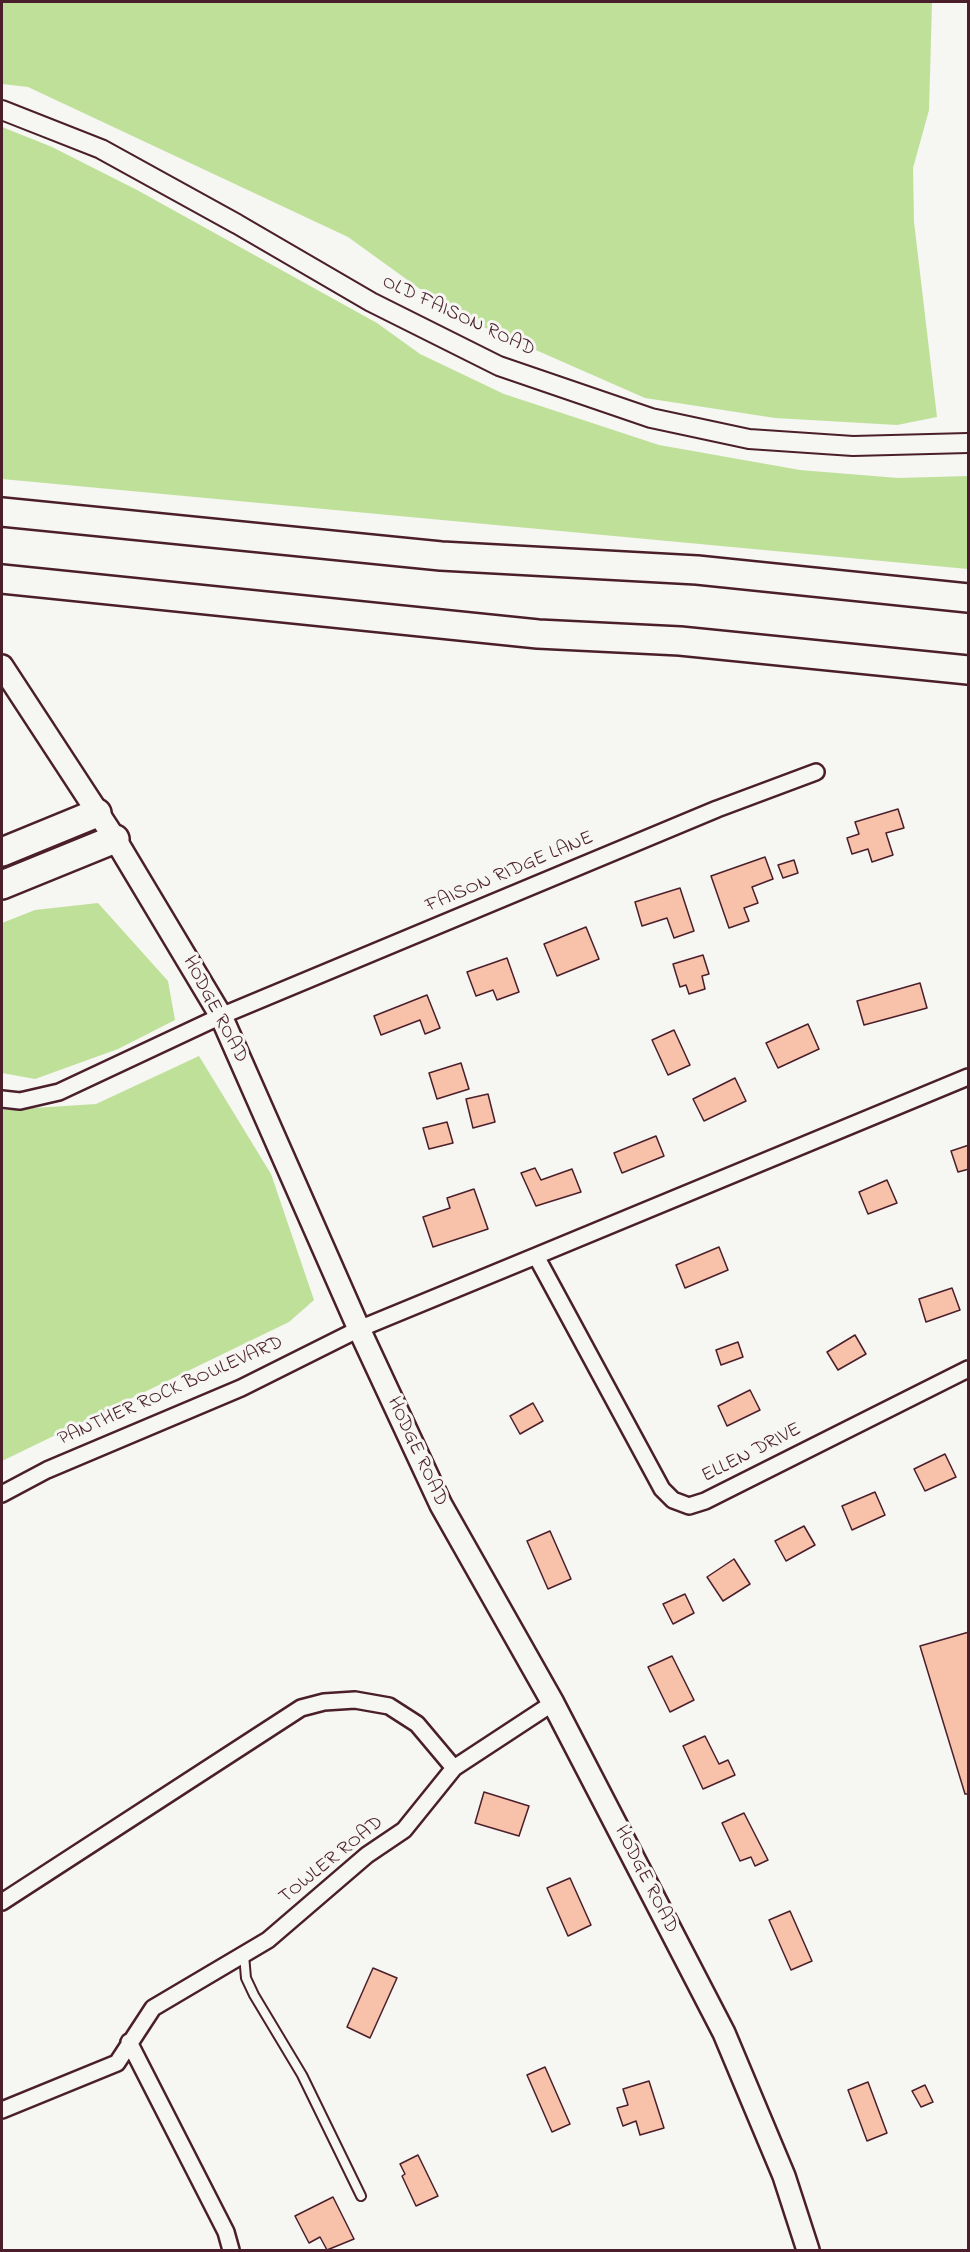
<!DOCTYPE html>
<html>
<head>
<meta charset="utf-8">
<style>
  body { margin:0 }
  #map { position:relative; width:970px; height:2252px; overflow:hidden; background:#f6f6f2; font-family:"Indie Flower",sans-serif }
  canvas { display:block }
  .frame { position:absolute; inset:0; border:3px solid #4a1f2b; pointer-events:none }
</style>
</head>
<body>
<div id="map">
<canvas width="970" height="2252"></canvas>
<div class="frame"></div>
</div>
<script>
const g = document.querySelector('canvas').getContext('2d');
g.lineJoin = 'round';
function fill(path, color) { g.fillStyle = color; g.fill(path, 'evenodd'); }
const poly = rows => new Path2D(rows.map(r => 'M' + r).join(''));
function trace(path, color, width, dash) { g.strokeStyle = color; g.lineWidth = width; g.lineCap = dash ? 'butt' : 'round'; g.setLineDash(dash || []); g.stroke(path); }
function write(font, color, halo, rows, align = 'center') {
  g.font = font + ' "Indie Flower",sans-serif'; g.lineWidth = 6; g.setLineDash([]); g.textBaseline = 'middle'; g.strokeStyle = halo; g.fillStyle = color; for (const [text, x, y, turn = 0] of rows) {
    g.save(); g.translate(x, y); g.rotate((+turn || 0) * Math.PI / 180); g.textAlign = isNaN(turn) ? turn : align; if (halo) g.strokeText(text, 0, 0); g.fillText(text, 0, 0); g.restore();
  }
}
fill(poly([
  [2,2,932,2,929,110,913,168,914,222,937,417,897,425,775,418,645,398,456,315,348,237,28,87,2,84],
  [2,127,52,147,137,190,377,323,420,354,504,394,659,445,800,470,898,478,968,476,968,569,2,479],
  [98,903,168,981,175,1020,118,1049,35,1079,2,1073,2,923,35,910],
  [199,1056,271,1174,314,1300,289,1322,2,1461,2,1110,96,1104]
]), '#bfe099');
const building = poly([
  [898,809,904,828,886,833,893,855,872,862,868,849,852,854,847,838,859,834,855,822,898,809],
  [765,857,773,879,752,887,758,903,744,908,749,921,729,928,711,876,765,857],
  [794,860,798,873,783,878,778,865,794,860],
  [680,888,694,931,674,938,667,918,642,926,635,902,680,888],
  [586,927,599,959,557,976,544,944,586,927],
  [703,955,709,974,702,976,705,989,689,994,686,985,680,987,673,964,703,955],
  [507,958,519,992,497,1000,493,990,476,996,467,972,507,958],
  [920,983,927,1008,864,1025,857,1001,920,983],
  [427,995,440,1028,425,1034,420,1020,381,1035,374,1016,427,995],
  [808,1024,819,1049,778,1068,766,1043,808,1024],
  [674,1030,690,1065,668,1075,652,1040,674,1030],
  [461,1063,469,1089,437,1099,429,1073,461,1063],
  [735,1078,746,1101,704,1121,693,1099,735,1078],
  [488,1094,495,1122,473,1128,466,1099,488,1094],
  [447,1122,453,1143,429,1149,423,1128,447,1122],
  [656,1136,664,1156,622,1173,614,1153,656,1136],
  [969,1145,969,1169,958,1172,951,1151,969,1145],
  [535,1168,541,1180,572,1169,581,1192,536,1206,521,1173,535,1168],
  [887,1180,897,1203,868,1214,859,1192,887,1180],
  [474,1189,488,1229,433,1247,423,1217,450,1208,447,1198,474,1189],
  [719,1247,728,1270,685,1288,676,1265,719,1247],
  [952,1288,960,1310,926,1322,919,1299,952,1288],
  [855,1335,866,1354,838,1370,827,1352,855,1335],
  [738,1342,743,1357,721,1365,716,1350,738,1342],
  [750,1390,760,1410,727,1426,718,1406,750,1390],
  [533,1403,543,1421,520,1434,510,1416,533,1403],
  [945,1454,956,1477,925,1491,914,1469,945,1454],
  [875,1492,885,1515,852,1530,842,1506,875,1492],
  [804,1526,815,1545,786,1561,775,1541,804,1526],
  [550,1531,571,1579,548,1589,527,1541,550,1531],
  [734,1559,750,1584,723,1601,707,1577,734,1559],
  [685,1594,694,1613,673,1624,663,1604,685,1594],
  [969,1632,969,1794,965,1794,920,1646,969,1632],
  [672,1656,694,1700,670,1712,648,1667,672,1656],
  [705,1736,719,1764,728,1760,735,1775,703,1789,683,1746,705,1736],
  [484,1792,529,1806,519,1836,475,1823,484,1792],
  [744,1813,768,1860,755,1866,751,1857,740,1861,722,1823,744,1813],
  [570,1878,591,1925,568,1936,547,1888,570,1878],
  [790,1911,812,1961,791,1970,769,1920,790,1911],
  [373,1968,397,1978,370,2038,347,2027,373,1968],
  [545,2067,570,2124,552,2132,527,2075,545,2067],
  [649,2081,664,2128,640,2135,636,2121,623,2126,617,2108,628,2105,623,2089,649,2081],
  [868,2082,887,2133,867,2141,848,2090,868,2082],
  [925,2085,933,2102,921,2107,912,2091,925,2085],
  [418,2155,438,2196,416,2206,402,2176,405,2174,400,2164,418,2155],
  [333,2197,354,2239,327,2250,320,2237,309,2243,295,2216,333,2197]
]);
fill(building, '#f7c1aa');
trace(building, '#4a1f2b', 1.5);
const service = poly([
  [244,1955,246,1978,254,1995,302,2075,361,2196]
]);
const minor = poly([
  [968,1077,536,1256,662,1489,673,1500,689,1506,705,1501,968,1369],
  [2,1099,20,1101,59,1092,221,1016,717,809,816,772],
  [2,1494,47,1470,241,1388,359,1329,536,1256],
  [2,1902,301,1708,324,1702,355,1700,389,1706,417,1724,454,1768],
  [129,2042,226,2232,231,2250],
  [2,2110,117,2063,153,2008,268,1940,367,1855,404,1830,454,1768,553,1703]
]);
const tertiary = poly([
  [2,110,101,149,237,224,371,302,499,366,651,418,749,439,853,446,968,443]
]);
const secondary = poly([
  [2,666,115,839,221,1016,359,1329,441,1505,553,1703,724,2033,784,2176,808,2250]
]);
const motorway = poly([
  [2,512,441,556,697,570,968,598],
  [2,579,538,634,680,641,968,670],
  [2,852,97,813],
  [2,885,115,839]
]);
trace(service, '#4a1f2b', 12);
trace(minor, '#4a1f2b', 20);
trace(tertiary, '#4a1f2b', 22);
trace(secondary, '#4a1f2b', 26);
trace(motorway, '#4a1f2b', 32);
trace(service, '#f6f6f2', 8);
trace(minor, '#f6f6f2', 15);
trace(tertiary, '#f6f6f2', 18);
trace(secondary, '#f6f6f2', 21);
trace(motorway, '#f6f6f2', 27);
write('20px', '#4a1f2b', '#f6f6f2', [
  ["OLD FAISON ROAD",458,317,25],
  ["FAISON RIDGE LANE",510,873,-23],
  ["HODGE ROAD",214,1010,62],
  ["PANTHER ROCK BOULEVARD",171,1392,-24],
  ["HODGE ROAD",416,1452,65],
  ["ELLEN DRIVE",752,1454,-27],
  ["TOWLER ROAD",332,1861,-39],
  ["HODGE ROAD",645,1880,63]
]);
</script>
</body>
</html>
